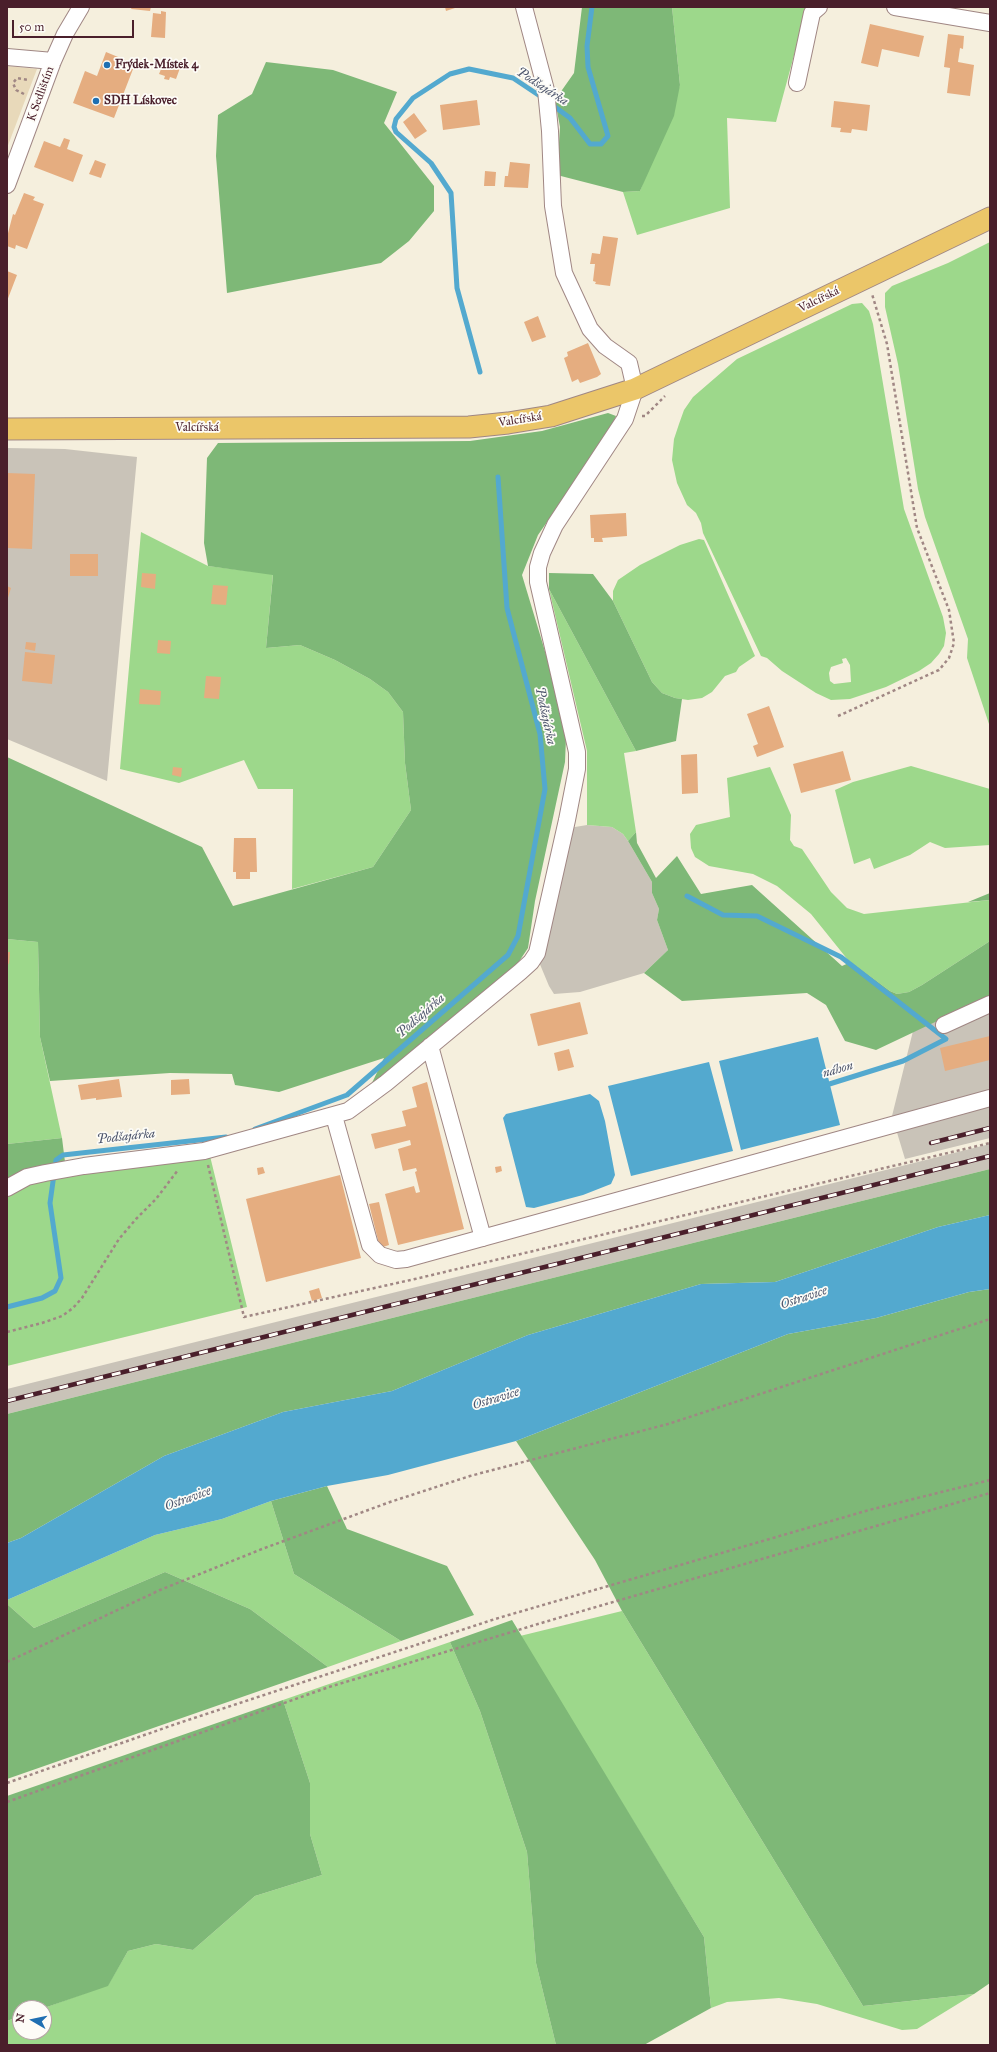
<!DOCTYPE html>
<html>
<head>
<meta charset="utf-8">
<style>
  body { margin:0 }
  #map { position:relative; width:997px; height:2052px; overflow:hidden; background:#f5efdd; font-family:"IM FELL Great Primer",serif }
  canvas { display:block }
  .frame { position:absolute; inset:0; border:8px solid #4a1f2b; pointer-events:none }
  .north { position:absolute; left:12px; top:2000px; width:40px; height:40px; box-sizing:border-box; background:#fdfcf7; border:1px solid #b5a4a5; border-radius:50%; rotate:279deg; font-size:11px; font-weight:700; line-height:16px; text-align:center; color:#4a1f2b }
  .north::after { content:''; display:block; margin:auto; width:14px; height:18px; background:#1f6fb2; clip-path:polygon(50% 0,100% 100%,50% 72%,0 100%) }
  .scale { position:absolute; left:12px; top:20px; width:122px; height:18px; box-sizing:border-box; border:2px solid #4a1f2b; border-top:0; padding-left:5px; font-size:12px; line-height:14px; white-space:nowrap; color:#4a1f2b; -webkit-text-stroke:3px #fdfcf7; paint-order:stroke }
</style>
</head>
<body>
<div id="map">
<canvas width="997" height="2052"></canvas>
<div class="frame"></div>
<div class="north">N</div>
<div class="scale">50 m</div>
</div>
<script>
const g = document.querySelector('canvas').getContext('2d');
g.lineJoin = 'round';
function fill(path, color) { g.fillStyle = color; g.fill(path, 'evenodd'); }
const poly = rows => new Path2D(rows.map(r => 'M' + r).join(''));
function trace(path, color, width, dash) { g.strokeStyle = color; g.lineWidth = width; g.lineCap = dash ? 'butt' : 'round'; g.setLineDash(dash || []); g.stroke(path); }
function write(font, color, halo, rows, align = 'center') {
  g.font = font + ' "IM FELL Great Primer",serif'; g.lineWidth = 3.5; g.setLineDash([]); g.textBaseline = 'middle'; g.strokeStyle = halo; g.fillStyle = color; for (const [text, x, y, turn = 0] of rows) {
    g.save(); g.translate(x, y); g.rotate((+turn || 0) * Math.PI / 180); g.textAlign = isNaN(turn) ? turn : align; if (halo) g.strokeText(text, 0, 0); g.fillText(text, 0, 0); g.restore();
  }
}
fill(poly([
  [7,66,37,69,7,148]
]), '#e8d9ba');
fill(poly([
  [7,448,65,449,137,457,107,781,7,739],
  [587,825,612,827,623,834,628,841,652,882,652,893,659,909,657,920,668,950,644,973,580,992,554,994,549,986,539,962,569,828],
  [990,996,990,1138,905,1159,892,1116,913,1031],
  [990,1144,990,1169,7,1414,7,1389]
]), '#c9c3b8');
fill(poly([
  [672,7,807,7,776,122,727,118,730,208,637,235,623,192,640,191,680,85],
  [990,242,990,727,967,658,968,639,925,517,918,489,898,364,885,307,885,293,892,286,948,263],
  [862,303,869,311,873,324,904,509,943,617,946,633,944,646,939,654,931,663,919,671,886,687,850,699,831,700,816,693,782,671,767,658,761,656,703,533,701,523,696,513,687,505,677,483,672,460,674,439,679,424,684,410,693,397,737,359,852,304],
  [846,658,850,665,851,682,834,684,830,681,829,673,831,667,843,663,842,659],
  [141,532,208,566,273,574,266,648,300,645,335,660,370,679,388,692,403,712,405,763,411,810,373,867,292,889,293,789,258,789,244,760,179,783,120,769],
  [699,539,704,540,755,656,739,667,736,672,725,676,712,692,702,698,688,700,675,698,662,693,652,682,613,601,613,591,618,580,640,565,680,545],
  [549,589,636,751,624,753,636,832,628,841,623,834,612,827,587,825,587,751],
  [911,766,990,789,990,845,945,848,930,842,910,855,874,869,870,858,854,864,835,790,853,782],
  [770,767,791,815,790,840,794,846,802,849,831,892,847,908,864,914,990,900,990,941,922,985,909,992,897,994,890,991,848,960,811,914,777,886,753,874,709,866,695,857,691,848,690,834,696,825,730,817,727,778],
  [7,939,38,942,40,1037,62,1138,7,1144],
  [210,1156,247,1307,7,1366,7,1192,28,1182],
  [271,1501,294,1574,401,1641,328,1667,250,1609,165,1572,34,1628,7,1604,7,1600,155,1535,222,1519],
  [622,1611,863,2006,974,1994,917,2029,902,2030,817,2004,779,1998,727,2002,711,2008,704,1937,520,1636],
  [450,1642,480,1711,527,1852,536,1963,556,2045,7,2045,7,2021,20,2016,20,2032,44,2032,44,2008,108,1985,128,1951,156,1944,193,1950,255,1896,322,1875,310,1834,310,1783,283,1700]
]), '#9dd88b');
fill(poly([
  [582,7,672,7,680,85,674,116,640,191,623,192,557,175,560,127,555,100,574,73],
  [266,62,333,70,397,92,384,123,434,186,434,211,409,241,381,263,227,293,216,156,218,115,252,94],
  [608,413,616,416,608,434,538,535,522,575,560,701,566,738,565,762,535,901,528,948,514,969,370,1087,384,1058,279,1092,235,1085,232,1074,170,1073,50,1081,40,1037,38,942,7,939,7,757,202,847,233,906,373,867,411,810,405,763,403,712,388,692,370,679,335,660,300,645,266,648,273,575,208,566,204,543,207,458,218,443,470,441,542,431],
  [549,573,593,574,613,601,652,682,662,693,675,698,682,699,676,741,636,751,549,589],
  [636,832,637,843,656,878,677,856,701,894,752,885,842,966,851,962,890,991,897,994,909,992,922,985,990,941,990,996,876,1050,845,1041,826,1005,807,993,682,1001,644,973,668,950,657,920,659,909,652,893,652,882,628,841],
  [990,893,990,900,968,902],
  [62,1138,65,1162,7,1182,7,1144],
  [990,1169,990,1215,938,1227,775,1282,701,1284,528,1335,392,1391,283,1412,164,1456,21,1538,7,1543,7,1414],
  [990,1289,990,1983,974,1994,863,2006,622,1611,595,1560,516,1441,788,1334,876,1318,969,1292],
  [327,1486,347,1529,447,1566,474,1615,401,1641,294,1574,271,1501],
  [165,1572,250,1609,328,1667,7,1779,7,1604,34,1628],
  [512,1620,704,1937,711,2008,644,2045,556,2045,536,1963,527,1852,480,1711,450,1642],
  [283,1700,310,1783,310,1834,322,1875,255,1896,193,1950,156,1944,128,1951,108,1986,44,2008,20,2008,20,2016,7,2021,7,1796]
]), '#7eb877');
fill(poly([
  [818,1037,840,1125,741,1150,719,1061],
  [709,1062,733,1151,631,1176,608,1086],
  [590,1094,599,1101,605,1121,615,1175,611,1184,583,1195,534,1208,526,1207,503,1118,506,1114],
  [990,1215,990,1289,969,1292,876,1318,788,1334,516,1441,388,1475,327,1486,271,1501,222,1519,155,1535,7,1600,7,1543,21,1538,164,1456,283,1412,392,1391,528,1335,701,1284,775,1282,938,1227]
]), '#53a9cf');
trace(poly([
  [551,104,570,118,590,144,601,144,608,136,588,67,587,46,592,7],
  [480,372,457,288,451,193,431,163,396,132,394,127,396,119,413,98,450,74,469,69,513,78,543,98],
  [687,896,723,915,757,916,841,957,946,1039,903,1061,823,1086],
  [255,1129,347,1095,508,955,518,936,545,789,540,734,507,608,498,477],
  [7,1307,42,1298,55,1291,61,1278,50,1203,56,1160,63,1155,226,1137]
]), '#53a9cf', 5);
fill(poly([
  [132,7,151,7,150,11,131,9],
  [445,7,458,7,446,11],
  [161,11,166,12,165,38,151,37,153,13,161,14],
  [870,24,924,36,919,57,882,49,878,67,861,63],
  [948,34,964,36,963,49,960,48,958,62,974,65,970,96,947,93,950,68,944,67],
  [106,52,135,64,114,118,73,103,85,71,97,76],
  [164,62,180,68,176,79,170,77,169,80,164,79,165,76,159,74],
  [477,100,480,125,443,130,440,105],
  [834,101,870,105,867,131,852,129,851,133,840,132,841,128,831,127],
  [414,113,427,131,415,139,403,122],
  [64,138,70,140,67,149,83,155,73,182,34,167,44,141,60,147],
  [95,160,106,164,101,178,89,174],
  [510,162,530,164,528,188,504,187,505,176,508,176],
  [485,171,496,172,495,186,484,186],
  [24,193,35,197,33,200,44,204,27,249,16,245,15,249,7,246,7,237,13,214,15,215],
  [603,236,618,238,610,286,595,284,596,282,593,281,595,264,590,264,592,253,600,254],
  [7,271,17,275,7,301],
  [538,316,546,337,532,342,524,322],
  [588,343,601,374,597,377,580,383,578,379,572,382,564,358,568,356,567,352],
  [7,473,35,474,32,549,7,548],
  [626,513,627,536,602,538,603,542,594,542,594,538,591,538,590,515],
  [70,554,98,554,98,576,70,576],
  [142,573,156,574,155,589,141,587],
  [213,585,228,586,226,605,211,604],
  [7,586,11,588,7,601],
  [158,640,171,641,170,654,157,653],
  [26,642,36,643,35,651,25,649],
  [25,652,55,655,52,684,22,681],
  [206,676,221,677,219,699,204,698],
  [140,689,161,691,160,705,139,704],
  [769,706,784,747,757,757,753,746,758,744,747,714],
  [843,751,851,780,801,793,793,764],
  [697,754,698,793,682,794,681,755],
  [173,767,182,768,181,777,172,775],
  [234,838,256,838,257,872,250,872,250,879,236,879,236,872,233,872],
  [7,952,10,952,9,964,7,963],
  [580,1002,588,1034,538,1046,530,1014],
  [990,1036,990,1060,945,1071,940,1048],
  [569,1049,574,1067,558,1071,554,1053],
  [119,1079,122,1097,96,1100,96,1098,81,1100,78,1085],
  [189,1079,190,1094,171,1095,171,1080],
  [427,1082,464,1229,398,1245,385,1194,414,1186,416,1193,420,1192,415,1172,417,1171,416,1168,403,1171,398,1149,411,1145,410,1140,375,1149,371,1134,406,1126,402,1111,417,1107,412,1087],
  [501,1166,502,1171,496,1173,495,1167],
  [263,1167,265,1173,258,1175,257,1168],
  [340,1175,361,1258,266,1282,246,1199],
  [379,1202,389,1245,380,1248,369,1204],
  [319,1288,322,1298,312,1301,309,1291]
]), '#e5ad80');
const minor = poly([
  [895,7,990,23],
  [7,57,53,61],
  [797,83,812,13,819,7],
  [7,185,53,61,65,34,81,7],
  [944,1025,990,1004],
  [430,1046,483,1238],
  [334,1116,370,1245,380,1255,396,1260,406,1259,990,1098],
  [7,1188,27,1177,45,1173,84,1166,204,1151,348,1111,386,1083,520,972,531,962,537,953,567,820,577,769,577,752,538,582,538,567,542,553,555,525,625,419,635,389,629,363,605,346,590,329,564,273,553,206,550,131,546,90,524,7]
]);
const major = poly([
  [7,429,469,427,508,423,551,416,635,389,990,218]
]);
trace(minor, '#a08784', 18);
trace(major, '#a08784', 23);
trace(poly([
  [24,94,16,90,13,83,17,78,29,80],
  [642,416,645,416,665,396],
  [838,716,939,670,949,658,954,643,949,610,917,528,887,344,872,294],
  [208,1165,244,1317,415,1279,990,1143],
  [7,1332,42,1323,62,1316,73,1308,82,1298,119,1239,136,1219,156,1199,178,1170],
  [7,1662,160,1590,262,1549,390,1502,470,1476,668,1424,990,1319],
  [7,1783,176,1724,495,1619,869,1510,990,1480],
  [7,1802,329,1687,558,1618,990,1493]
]), '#a08784', 2.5, [3, 3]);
trace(minor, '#fff', 16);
trace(major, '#ebc669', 21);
const rail = poly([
  [931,1143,990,1128],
  [7,1401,990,1156]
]);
trace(rail, '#4a1f2b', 4.5);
trace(rail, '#fdfcf7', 3, [9]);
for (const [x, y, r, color] of [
  [107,65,4,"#1f6fb2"],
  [96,101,4,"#1f6fb2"]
]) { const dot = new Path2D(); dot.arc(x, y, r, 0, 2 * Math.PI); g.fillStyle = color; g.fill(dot); trace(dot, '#fdfcf7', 1.5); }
write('bold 12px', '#4a1f2b', '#fdfcf7', [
  ["Frýdek-Místek 4",115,65],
  ["SDH Lískovec",104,101]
], 'left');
write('12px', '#4a1f2b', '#fdfcf7', [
  ["K Sedlištím",41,94,-70],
  ["Valcířská",819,300,-26],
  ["Valcířská",520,420,-9],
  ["Valcířská",197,428]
]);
write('italic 13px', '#4e566d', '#fdfcf7', [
  ["Podšajárka",542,87,33],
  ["Podšajárka",545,716,78],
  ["Podšajárka",421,1016,-41],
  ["náhon",838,1070,-16],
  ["Podšajárka",126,1137,-6],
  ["Ostravice",804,1298,-18],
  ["Ostravice",496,1399,-17],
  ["Ostravice",188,1499,-20]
]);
</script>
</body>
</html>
